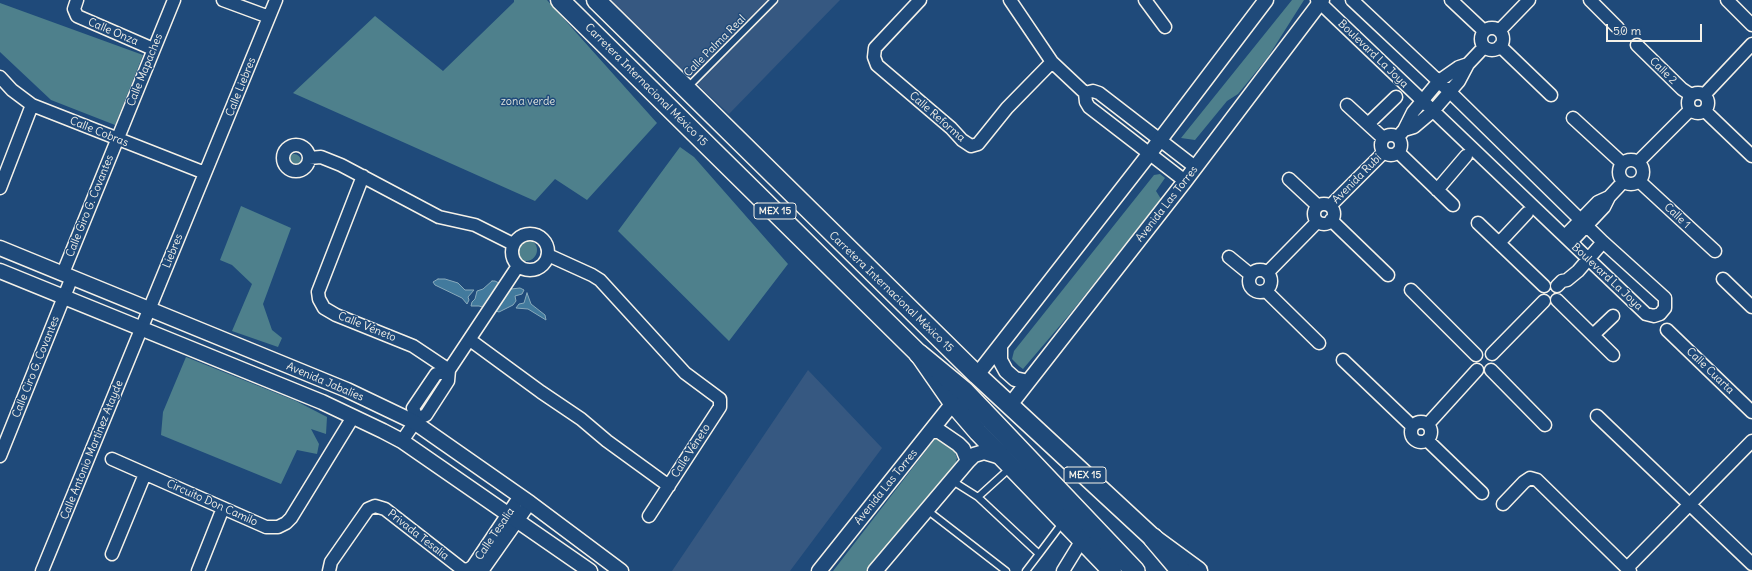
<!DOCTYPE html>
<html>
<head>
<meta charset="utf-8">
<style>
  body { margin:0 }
  #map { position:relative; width:1752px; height:571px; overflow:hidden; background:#1f4a7a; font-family:Delius,sans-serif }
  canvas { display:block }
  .scale { position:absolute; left:1606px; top:24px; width:96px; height:18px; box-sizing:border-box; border:2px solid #f4f1e8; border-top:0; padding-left:5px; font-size:12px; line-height:14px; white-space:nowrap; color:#f4f1e8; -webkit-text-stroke:3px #1f4a7a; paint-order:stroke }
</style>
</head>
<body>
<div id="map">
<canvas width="1752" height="571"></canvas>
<div class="scale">50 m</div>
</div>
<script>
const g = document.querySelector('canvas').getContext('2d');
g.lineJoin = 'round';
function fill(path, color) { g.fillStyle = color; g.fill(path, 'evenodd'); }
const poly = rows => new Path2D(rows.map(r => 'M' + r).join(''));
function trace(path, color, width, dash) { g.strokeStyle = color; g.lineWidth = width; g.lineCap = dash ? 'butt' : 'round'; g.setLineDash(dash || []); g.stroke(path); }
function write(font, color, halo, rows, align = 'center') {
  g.font = font + ' Delius,sans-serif'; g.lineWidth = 3; g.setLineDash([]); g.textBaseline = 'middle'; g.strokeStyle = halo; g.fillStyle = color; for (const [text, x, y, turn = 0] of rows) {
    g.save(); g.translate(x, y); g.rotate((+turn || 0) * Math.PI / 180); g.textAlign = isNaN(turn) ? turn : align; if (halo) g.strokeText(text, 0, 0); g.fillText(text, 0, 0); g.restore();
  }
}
fill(poly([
  [607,0,840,0,729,114],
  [808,370,882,448,790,571,672,571]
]), '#365881');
fill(poly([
  [514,0,547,0,657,123,587,200,555,179,535,201,293,93,375,16,443,71,514,2],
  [1292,0,1304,0,1268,57,1238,94,1227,101,1195,140,1181,138],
  [0,3,143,55,115,125,51,100,0,52],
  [680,147,694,157,788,264,729,341,618,231],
  '287 161a7 7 0 1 1 14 0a7 7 0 1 1-14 0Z',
  [1160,174,1165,178,1156,191,1161,199,1069,315,1023,369,1019,366,1012,359,1014,351,1154,175],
  [241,206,291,228,263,304,272,330,282,338,278,347,232,331,252,284,232,265,220,260],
  '515 250a11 11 0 1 1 22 0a11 11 0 1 1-22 0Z',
  [186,357,296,401,327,417,326,434,311,429,319,444,317,454,297,450,281,484,161,435,163,412],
  [935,439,944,441,954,450,957,458,951,480,876,571,833,571]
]), '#4e808c');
const water = poly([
  [438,279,445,279,458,283,465,290,474,290,468,297,469,300,467,304,462,298,435,285,433,282,438,279],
  [492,281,495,281,511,289,520,288,524,290,522,294,515,296,516,301,513,305,499,312,479,306,471,306,472,302,475,299,477,291,483,289,492,281],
  [527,293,531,304,545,315,546,320,528,309,516,308,519,304,524,303,527,293]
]);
fill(water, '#427a9d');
trace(water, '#89aabb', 1);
const service = poly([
  [688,87,774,0],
  [951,480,978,497,1039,554,1063,522],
  [978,497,1010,468],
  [927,510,1006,571],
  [1026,571,1039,554]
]);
const minor = poly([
  [77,0,74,9,77,16,153,49],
  [223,0,269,17],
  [920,0,875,48,874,57,877,65,951,128,962,140,971,146,978,144,1007,108,1052,62],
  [1010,0,1052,62,1085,93,1086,102,1089,107,1185,181],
  [1145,0,1165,27],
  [1317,0,1646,314,1654,316,1660,314,1665,308,1665,298,1603,242,1450,92,1352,0],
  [1451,0,1484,31],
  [1590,0,1618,28],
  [1727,0,1752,25],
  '1481 39a11 11 0 1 1 22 0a11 11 0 1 1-22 0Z',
  [1500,30,1529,0],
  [1637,45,1682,89,1691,95],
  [1500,46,1551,95],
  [0,77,12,90,32,105,205,173],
  '1688 103a10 10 0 1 1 20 0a10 10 0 1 1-20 0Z',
  [1085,93,1093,91,1099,93,1195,167],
  [1704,95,1752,44],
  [1347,105,1383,138],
  [1705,111,1752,156],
  [1573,118,1622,163],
  [1368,124,1396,97],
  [1404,130,1414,127,1433,111,1459,81,1468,64,1484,47],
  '1381 145a10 10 0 1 1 20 0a10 10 0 1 1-20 0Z',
  [1398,137,1404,130,1413,112,1439,81,1459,67,1468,64],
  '283 158a13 13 0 1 1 26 0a13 13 0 1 1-26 0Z',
  [1398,152,1453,205],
  [309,158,321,157,341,165,439,217,475,225,513,244],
  '1619 172a12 12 0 1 1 24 0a12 12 0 1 1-24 0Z',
  [1638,162,1690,110],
  [363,176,318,292,319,299,324,308,336,315,413,346,449,370],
  [1289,179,1318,206],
  [1639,181,1715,251],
  [0,188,32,105],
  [1437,190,1466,156],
  '1314 214a10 10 0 1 1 20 0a10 10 0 1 1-20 0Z',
  [1330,206,1384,152],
  [1331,220,1388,275],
  [1478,223,1544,286],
  '512 252a18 18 0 1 1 36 0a18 18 0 1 1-36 0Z',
  [1565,236,1598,202,1609,197],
  [1571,242,1604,207,1609,197,1623,182],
  [1499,243,1527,213],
  [548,255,592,275,600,280,685,373,720,399,720,407,649,516],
  [1229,257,1251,275],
  '1249 281a11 11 0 1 1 22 0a11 11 0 1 1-22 0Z',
  [63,273,174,0],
  [1267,273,1317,222],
  [1723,279,1752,307],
  [1557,286,1562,281,1567,280,1578,271,1603,242],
  [1411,290,1476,355],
  [1266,291,1319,343],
  [1557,300,1613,355],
  [1667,330,1752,412],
  [1593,335,1613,316],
  [470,340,541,392,581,419,607,441,669,486],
  [1492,354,1544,301],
  [1343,360,1412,426],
  [1491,370,1545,425],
  [1597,416,1752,564],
  [417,419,413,408,436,374,448,371],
  '1411 432a10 10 0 1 1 20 0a10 10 0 1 1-20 0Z',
  [1428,424,1477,370],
  [1427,440,1482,493],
  [402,441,417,419,426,415,448,381,449,370,518,266],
  [0,456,72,277],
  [112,459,266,527,278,527,286,523,291,518,353,417],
  [1503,504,1524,482,1530,478,1537,480,1630,571],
  [112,554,145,474],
  [1627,568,1752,441],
  [42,571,276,0],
  [198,571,223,508],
  [329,571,331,562,368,509,375,506,385,509,462,569,468,570,473,566,520,496],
  [482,571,530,503],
  [1063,571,1082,540]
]);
const tertiary = poly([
  [0,248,347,390,414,422,530,503,621,571],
  [0,271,322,402,383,431,402,441,590,571],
  [1000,346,1000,360,1006,371,1015,379,1028,382],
  [977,375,1150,153,1266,0],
  [1010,405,1185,181,1322,0],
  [931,431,939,431,958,444,963,449,968,461],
  [819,571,953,403],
  [875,571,968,461,974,455,984,452,1001,457]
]);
const primary = poly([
  [560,0,919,354,953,403,978,432,1112,571],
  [596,0,977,375,1153,538,1198,571]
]);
const trunk = poly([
  [919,354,964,391,1135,571],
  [1153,538,1181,571]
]);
trace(service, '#f4f1e8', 9);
trace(minor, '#f4f1e8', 15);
trace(tertiary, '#f4f1e8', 17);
trace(primary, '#f4f1e8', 21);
trace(trunk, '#f4f1e8', 22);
trace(service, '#1f4a7a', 6);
trace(minor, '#1f4a7a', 12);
trace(tertiary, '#1f4a7a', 14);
trace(primary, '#1f4a7a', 18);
trace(trunk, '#1f4a7a', 19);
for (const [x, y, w] of [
  [775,211,42],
  [1085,475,42]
]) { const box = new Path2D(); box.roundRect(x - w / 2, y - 8, w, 16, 3); g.fillStyle = '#1f4a7a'; g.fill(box); trace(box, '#f4f1e8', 1); }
write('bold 10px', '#f4f1e8', null, [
  ["MEX 15",775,211],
  ["MEX 15",1085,475]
]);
write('11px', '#f4f1e8', '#1f4a7a', [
  ["Calle Onza",113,32,23],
  ["Calle Palma Real",715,46,-45],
  ["Boulevard La Joya",1373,54,44],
  ["Calle Mapaches",145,70,-68],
  ["Calle 2",1663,71,44],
  ["Carretera Internacional México 15",646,85,45],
  ["Calle Liebres",241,87,-68],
  ["Calle Reforma",937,117,41],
  ["Calle Cobras",99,132,22],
  ["Avenida Rubí",1357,179,-45],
  ["Avenida Las Torres",1167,204,-52],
  ["Calle Giro G. Covantes",90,206,-68],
  ["Calle 1",1677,216,43],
  ["Liebres",173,251,-68],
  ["Boulevard La Joya",1607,277,43],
  ["Carretera Internacional México 15",891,292,44],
  ["Calle Véneto",367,327,22],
  ["Calle Ciro G. Covantes",36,367,-68],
  ["Calle Cuarta",1710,371,44],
  ["Avenida Jabalíes",325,382,23],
  ["Calle Antonio Martínez Atayde",92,450,-68],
  ["Calle Véneto",691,451,-57],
  ["Avenida Las Torres",886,487,-51],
  ["Circuito Don Camilo",212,503,24],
  ["Calle Tesalia",495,534,-56],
  ["Privada Tesalia",418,535,38]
]);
write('11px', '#dbe0da', '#1f4a7a', [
  ["zona verde",528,102]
]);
</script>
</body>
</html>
